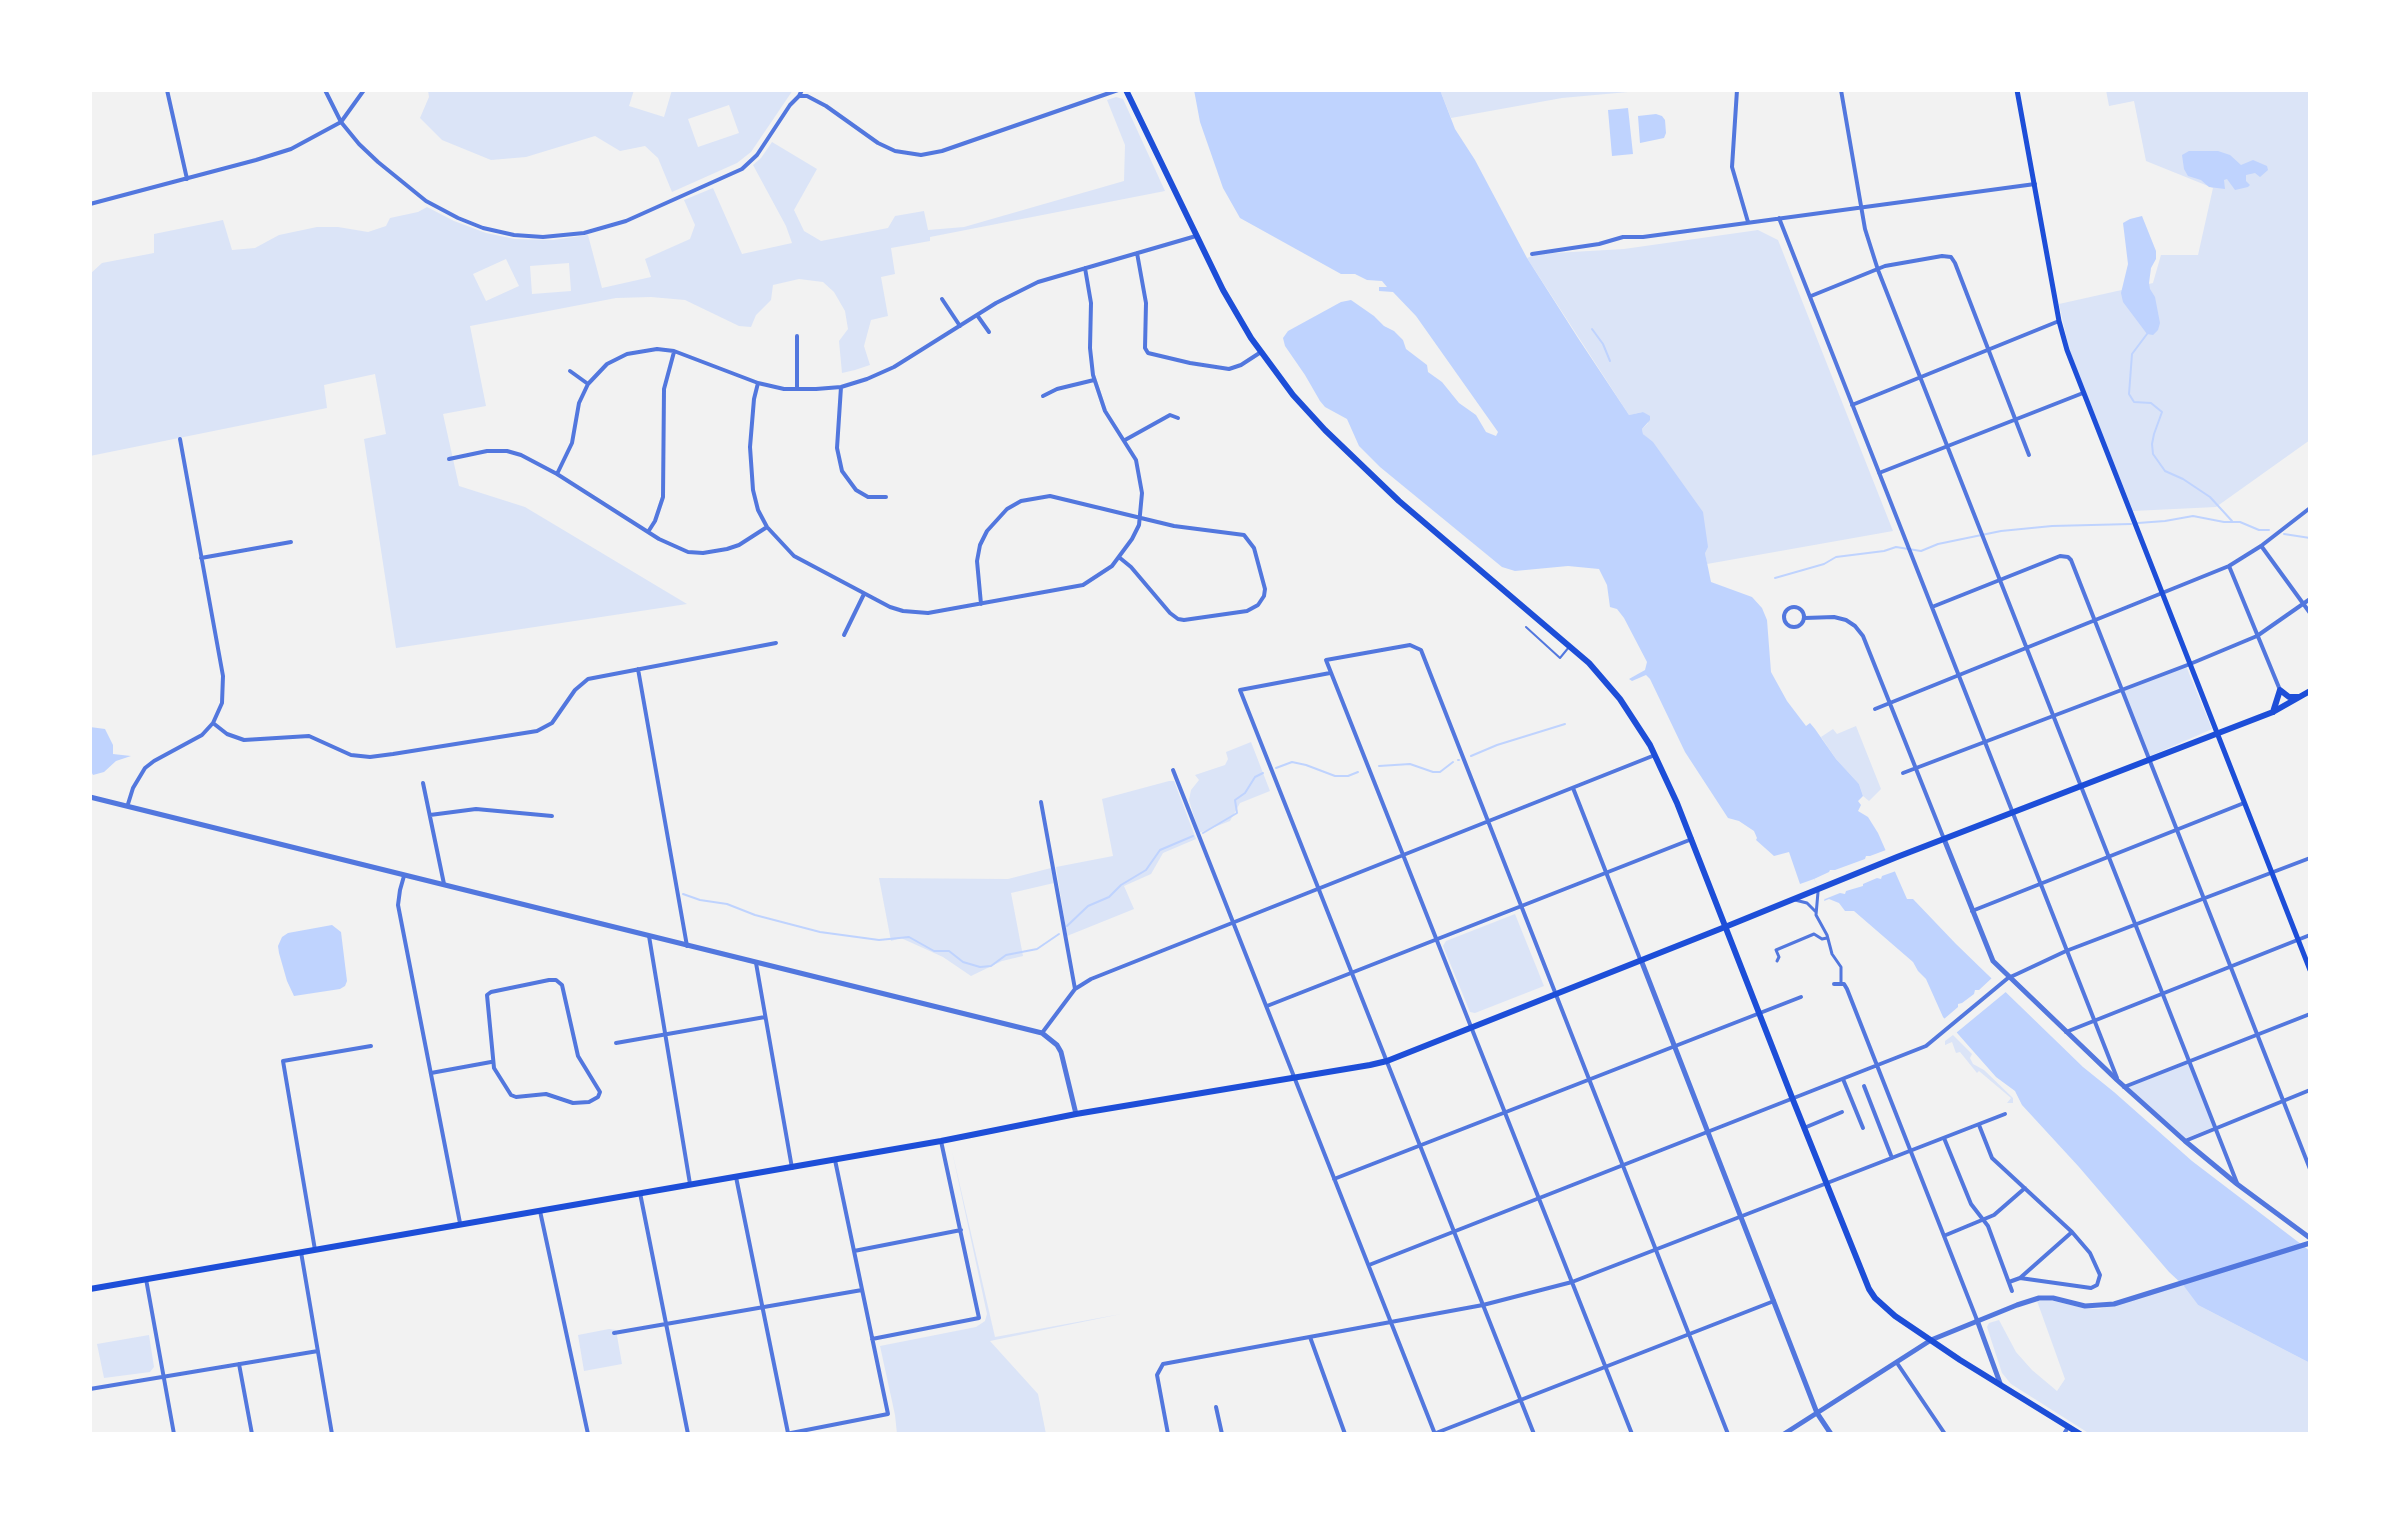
<!DOCTYPE html>
<html>
<head>
<meta charset="utf-8">
<style>
  body { margin:0 }
  #map { position:relative; width:2400px; height:1524px; overflow:hidden; background:#f2f2f2; font-family:"Source Sans 3",sans-serif }
  canvas { display:block }
  .frame { position:absolute; inset:0; border:92px solid #fff; pointer-events:none }
</style>
</head>
<body>
<div id="map">
<canvas width="2400" height="1524"></canvas>
<div class="frame"></div>
</div>
<script>
const g = document.querySelector('canvas').getContext('2d');
g.lineJoin = 'round';
function fill(path, color) { g.fillStyle = color; g.fill(path, 'evenodd'); }
const poly = rows => new Path2D(rows.map(r => 'M' + r).join(''));
function trace(path, color, width, dash) { g.strokeStyle = color; g.lineWidth = width; g.lineCap = dash ? 'butt' : 'round'; g.setLineDash(dash || []); g.stroke(path); }
fill(poly([
  [428,90,634,90,629,106,664,117,672,90,756,90,758,92,760,90,793,90,751,152,737,163,672,192,658,158,645,146,620,151,595,136,526,157,491,160,442,140,420,118,429,97],
  [729,105,739,133,698,147,688,119],
  [1440,90,1650,90,1562,98,1451,118],
  [2106,90,2310,90,2310,440,2216,507,2133,511,2069,349,2059,304,2153,283,2161,255,2198,255,2213,188,2146,161,2134,101,2109,106],
  [1116,97,1123,99,1165,191,930,237,930,241,891,248,895,274,881,277,888,316,871,320,864,346,870,365,855,370,842,373,839,341,848,329,845,311,834,292,823,282,799,279,773,285,771,300,756,315,751,327,739,326,685,300,651,297,616,298,470,326,486,406,443,414,459,486,525,507,687,604,396,648,364,439,386,434,375,374,324,385,327,408,90,456,90,274,102,263,154,253,154,234,223,220,232,250,255,248,279,235,317,227,338,227,368,232,386,226,390,218,418,212,427,207,454,221,486,233,515,239,553,240,588,235,602,288,651,277,645,259,690,239,695,225,684,200,713,188,742,254,792,243,786,226,753,165,761,158,772,142,817,169,794,210,804,231,821,241,888,228,895,216,924,211,928,230,964,227,1124,181,1125,145,1107,100],
  [506,259,519,286,486,301,473,274],
  [569,263,571,291,532,294,530,266],
  [1758,230,1778,240,1893,531,1707,564,1705,553,1649,440,1643,434,1642,429,1648,423,1643,412,1629,415,1527,258,1537,254,1624,249],
  [2186,666,2212,729,2148,757,2122,691],
  [1856,726,1881,789,1869,801,1863,796,1859,784,1836,759,1821,737,1833,729,1837,734],
  [1251,742,1270,791,1240,803,1230,821,1199,833,1189,800,1191,790,1199,780,1195,775,1225,765,1228,759,1226,752],
  [1169,781,1174,781,1196,839,1163,853,1151,874,1124,886,1134,909,1067,936,1056,867,1113,856,1102,799],
  [1051,868,1054,883,1011,893,1023,956,1002,961,971,976,943,957,901,938,891,941,879,878,1008,879],
  [1515,914,1544,986,1475,1013,1470,1012,1443,946,1446,941],
  [1953,1035,1972,1054,1970,1058,1973,1064,1984,1070,2013,1098,2013,1103,2007,1103,2011,1098,1979,1071,1977,1073,1960,1052,1956,1053,1952,1042,1945,1045,1945,1041],
  [2189,1063,2214,1127,2184,1139,2128,1087],
  [952,1151,995,1337,1121,1314,990,1341,1038,1394,1046,1434,897,1434,895,1415,880,1346,976,1327,985,1321,987,1314],
  [2183,1285,2198,1305,2310,1363,2310,1434,2090,1434,2011,1384,2002,1373,1987,1327,1989,1323,1999,1320,2016,1352,2032,1370,2057,1391,2065,1379,2037,1301,2054,1301,2084,1308,2099,1309],
  [609,1329,616,1330,622,1364,584,1371,578,1335],
  [149,1335,154,1367,150,1372,104,1378,97,1344]
]), '#dbe4f7');
fill(poly([
  [1194,90,1440,90,1455,129,1475,160,1527,258,1578,338,1629,415,1643,412,1650,416,1650,420,1642,429,1643,434,1653,442,1703,512,1708,547,1705,553,1711,582,1752,597,1762,608,1767,620,1771,672,1787,701,1806,726,1810,723,1815,729,1836,759,1859,784,1863,796,1858,801,1861,805,1858,811,1868,817,1878,833,1907,899,1913,899,1956,944,2083,1067,2114,1092,2192,1161,2310,1251,2310,1363,2198,1305,2183,1285,2169,1272,2079,1167,2022,1105,2015,1091,1996,1077,1943,1017,1926,979,1918,971,1913,962,1854,911,1845,911,1839,903,1829,899,1824,901,1825,898,1814,879,1800,884,1789,852,1774,856,1756,840,1757,838,1754,831,1739,821,1728,818,1685,752,1650,679,1646,675,1632,681,1629,679,1645,670,1647,662,1624,618,1617,609,1610,607,1607,585,1599,569,1568,566,1515,571,1502,567,1380,467,1359,446,1347,419,1325,407,1320,401,1305,375,1285,346,1283,338,1288,331,1341,302,1351,300,1374,316,1384,326,1394,331,1403,340,1406,349,1427,365,1428,372,1442,382,1459,403,1476,415,1486,432,1496,436,1498,432,1416,316,1393,292,1379,291,1379,287,1387,287,1382,281,1367,280,1355,274,1341,274,1240,218,1223,188,1200,122],
  [1628,108,1633,154,1612,156,1608,110],
  [1656,114,1662,116,1665,120,1666,133,1664,138,1640,143,1638,116],
  [2189,151,2218,151,2230,155,2241,165,2253,160,2267,166,2268,170,2260,177,2255,173,2246,175,2246,181,2250,185,2248,187,2235,190,2227,179,2224,180,2225,189,2209,187,2201,180,2188,176,2184,169,2182,155],
  [2142,216,2156,251,2156,259,2151,268,2149,283,2150,289,2155,297,2160,323,2158,330,2153,335,2147,334,2123,302,2121,293,2128,264,2123,223,2130,219],
  [90,727,105,729,113,745,113,754,131,756,116,761,104,772,93,775,90,769],
  [332,925,341,932,347,981,345,986,340,989,294,996,287,981,279,953,278,946,282,937,288,933]
]), '#bfd3fe');
fill(poly([
  [1886,850,1896,871,1882,876,1881,879,1877,878,1863,884,1863,886,1846,891,1845,894,1840,893,1825,899,1814,879,1829,872,1830,870,1835,870,1865,859,1866,856,1870,856],
  [1993,977,2007,991,1956,1033,1944,1019,1958,1007,1958,1004,1962,1003,1974,994,1975,990,1979,990]
]), '#f2f2f2');
trace(poly([
  [1592,329,1603,344,1610,361],
  [2147,334,2132,354,2129,394,2134,402,2151,403,2162,412,2154,434,2152,444,2153,454,2165,471,2183,479,2210,497,2232,521],
  [2138,523,2165,521,2193,516,2224,522,2240,522,2259,530,2269,530],
  [2284,534,2310,538],
  [1775,578,1824,564,1836,557,1884,551,1896,547,1921,551,1938,544,2001,531,2052,526,2131,524],
  [1471,756,1497,745,1565,724],
  [1458,760,1459,760],
  [1379,766,1410,764,1433,772,1440,772,1453,762],
  [1276,768,1292,762,1306,765,1335,776,1348,776,1358,772],
  [1203,833,1237,813,1235,800,1245,793,1255,777,1263,773],
  [683,894,700,900,727,904,755,915,820,932,879,940,909,937,934,951,949,951,963,962,980,967,991,966,1006,955,1037,949,1059,934],
  [1067,926,1088,906,1109,897,1121,885,1146,870,1160,850,1193,836]
]), '#bfd3fe', 2);
trace(poly([
  [1526,627,1560,658,1569,647]
]), '#5277de', 2);
trace(poly([
  [1818,892,1816,915,1827,935,1832,954,1841,967,1841,983],
  [1795,900,1807,903,1815,911],
  [1777,961,1779,957,1776,950,1814,934,1822,939,1827,938]
]), '#5277de', 3);
trace(poly([
  [167,90,187,179],
  [325,90,341,122,359,144,378,162,426,201,458,218,483,228,514,235,543,237,584,233,626,221,742,169,757,155,790,105,799,96,802,90],
  [1737,90,1732,167,1748,222],
  [1841,90,1865,229,1878,270,2237,1183],
  [800,96,807,96,826,106,878,143,895,151,921,155,942,151,1118,90],
  [90,204,256,160,291,149,341,122,364,90],
  [1779,218,2117,1078],
  [1137,253,1146,303,1145,348,1148,353,1190,363,1229,369,1241,365,1261,352],
  [1532,254,1599,244,1623,237,1643,237,2035,184],
  [1811,296,1885,266,1942,256,1951,257,1955,263,2029,455],
  [942,299,960,326],
  [977,315,989,332],
  [797,336,797,389],
  [570,371,588,384],
  [758,383,754,399,750,447,753,490,758,510,767,527,794,556,890,607,903,611,928,613,1083,585,1112,566,1132,539,1139,525,1142,493,1136,460,1105,411,1093,375,1090,348,1091,303,1085,268],
  [841,387,837,448,842,471,856,490,868,497,886,497],
  [1043,396,1057,389,1094,380],
  [1852,405,2059,321],
  [1125,440,1170,415,1178,418],
  [449,459,487,451,507,451,521,455,557,474,659,539,688,552,703,553,727,549,739,545,767,527],
  [1879,473,2083,393],
  [557,474,572,443,579,403,588,384,607,364,627,354,657,349,674,351,758,383,784,389,816,389,841,387,867,379,894,367,996,303,1038,282,1196,236],
  [648,532,655,521,663,497,664,389,674,352],
  [2262,547,2310,613],
  [201,558,291,542],
  [2229,566,2280,690],
  [981,604,977,561,980,545,987,531,1007,509,1021,501,1050,496,1174,526,1244,535,1254,548,1265,589,1264,596,1258,605,1247,611,1184,620,1178,619,1170,613,1131,567,1120,558],
  '1784 617a10 10 0 1 1 20 0a10 10 0 1 1-20 0Z',
  [1932,607,2060,556,2068,557,2071,560,2310,1169],
  [1805,618,1834,617,1846,620,1855,626,1863,636,1944,839],
  [844,635,864,594],
  [638,669,687,946],
  [1330,673,1240,690,1534,1434],
  [1875,709,2229,566,2261,546,2310,508],
  [213,723,227,734,244,740,309,736,351,755,370,757,393,754,537,731,552,723,575,690,588,679,776,643],
  [1173,770,1435,1434],
  [1903,773,2190,664,2257,636,2310,599],
  [423,783,444,884],
  [1573,788,1640,959],
  [1041,802,1075,989],
  [128,804,133,788,145,768,154,761,202,735,213,723,222,703,223,676,180,439],
  [430,815,476,809,552,816],
  [404,876,400,890,398,905,460,1223],
  [1972,911,2244,803],
  [649,936,690,1184],
  [756,963,792,1168],
  [549,980,556,980,562,985,578,1056,600,1092,598,1097,589,1102,573,1103,546,1094,516,1097,511,1095,494,1068,487,995,491,992,549,980],
  [1834,984,1844,984,1847,989,1977,1320],
  [1267,1006,1692,839],
  [2066,1032,2310,935],
  [1042,1033,1075,989,1091,979,1655,755],
  [616,1043,765,1017],
  [431,1073,491,1062],
  [1843,1079,1863,1128],
  [1864,1086,1892,1158],
  [2124,1087,2310,1014],
  [1979,1125,1992,1158,2072,1232,2090,1253,2100,1275,2097,1285,2091,1288,2020,1278],
  [1804,1128,1842,1112],
  [1944,1138,1971,1204,1988,1226,2012,1291],
  [2185,1141,2310,1090],
  [736,1177,788,1433],
  [1334,1179,1801,997],
  [640,1193,688,1434],
  [540,1211,588,1434],
  [1946,1235,1994,1215,2025,1188],
  [315,1250,283,1061,371,1046],
  [854,1251,961,1230],
  [301,1252,332,1434],
  [1369,1265,1926,1046,2008,978,2017,974,2066,951,2310,858],
  [146,1279,174,1434],
  [2009,1282,2020,1278,2072,1232],
  [614,1333,862,1290],
  [1310,1337,1345,1434],
  [872,1339,979,1318,941,1141],
  [1897,1363,1945,1434],
  [239,1364,252,1434],
  [90,1389,318,1351],
  [1216,1407,1222,1434],
  [1436,1433,1774,1301],
  [786,1434,888,1414,835,1160],
  [1168,1434,1157,1375,1163,1364,1483,1305,1572,1282,2005,1114],
  [1632,1434,1326,660,1410,645,1421,650,1728,1434],
  [2064,1434,2068,1427]
]), '#5277de', 4);
trace(poly([
  [90,797,1042,1033,1057,1045,1061,1052,1076,1114],
  [1944,839,1993,961,2117,1080,2185,1141,2237,1184,2310,1238],
  [1641,960,1817,1413,1831,1434],
  [1977,1320,2000,1383],
  [1784,1434,1931,1340,2017,1305,2039,1298,2053,1298,2085,1306,2114,1304,2310,1243]
]), '#5277de', 5);
trace(poly([
  [2017,90,2059,321,2067,350,2310,970]
]), '#1d4ed8', 5);
trace(poly([
  [1126,90,1223,290,1251,338,1293,395,1325,430,1399,501,1589,663,1620,699,1650,745,1677,803,1793,1100,1869,1289,1875,1298,1895,1316,1960,1360,2080,1434],
  [2273,712,2280,690,2289,697,2298,697],
  [90,1289,941,1141,1076,1114,1370,1065,1387,1061,1725,927,1897,857,2273,712,2310,691]
]), '#1d4ed8', 6);
</script>
</body>
</html>
